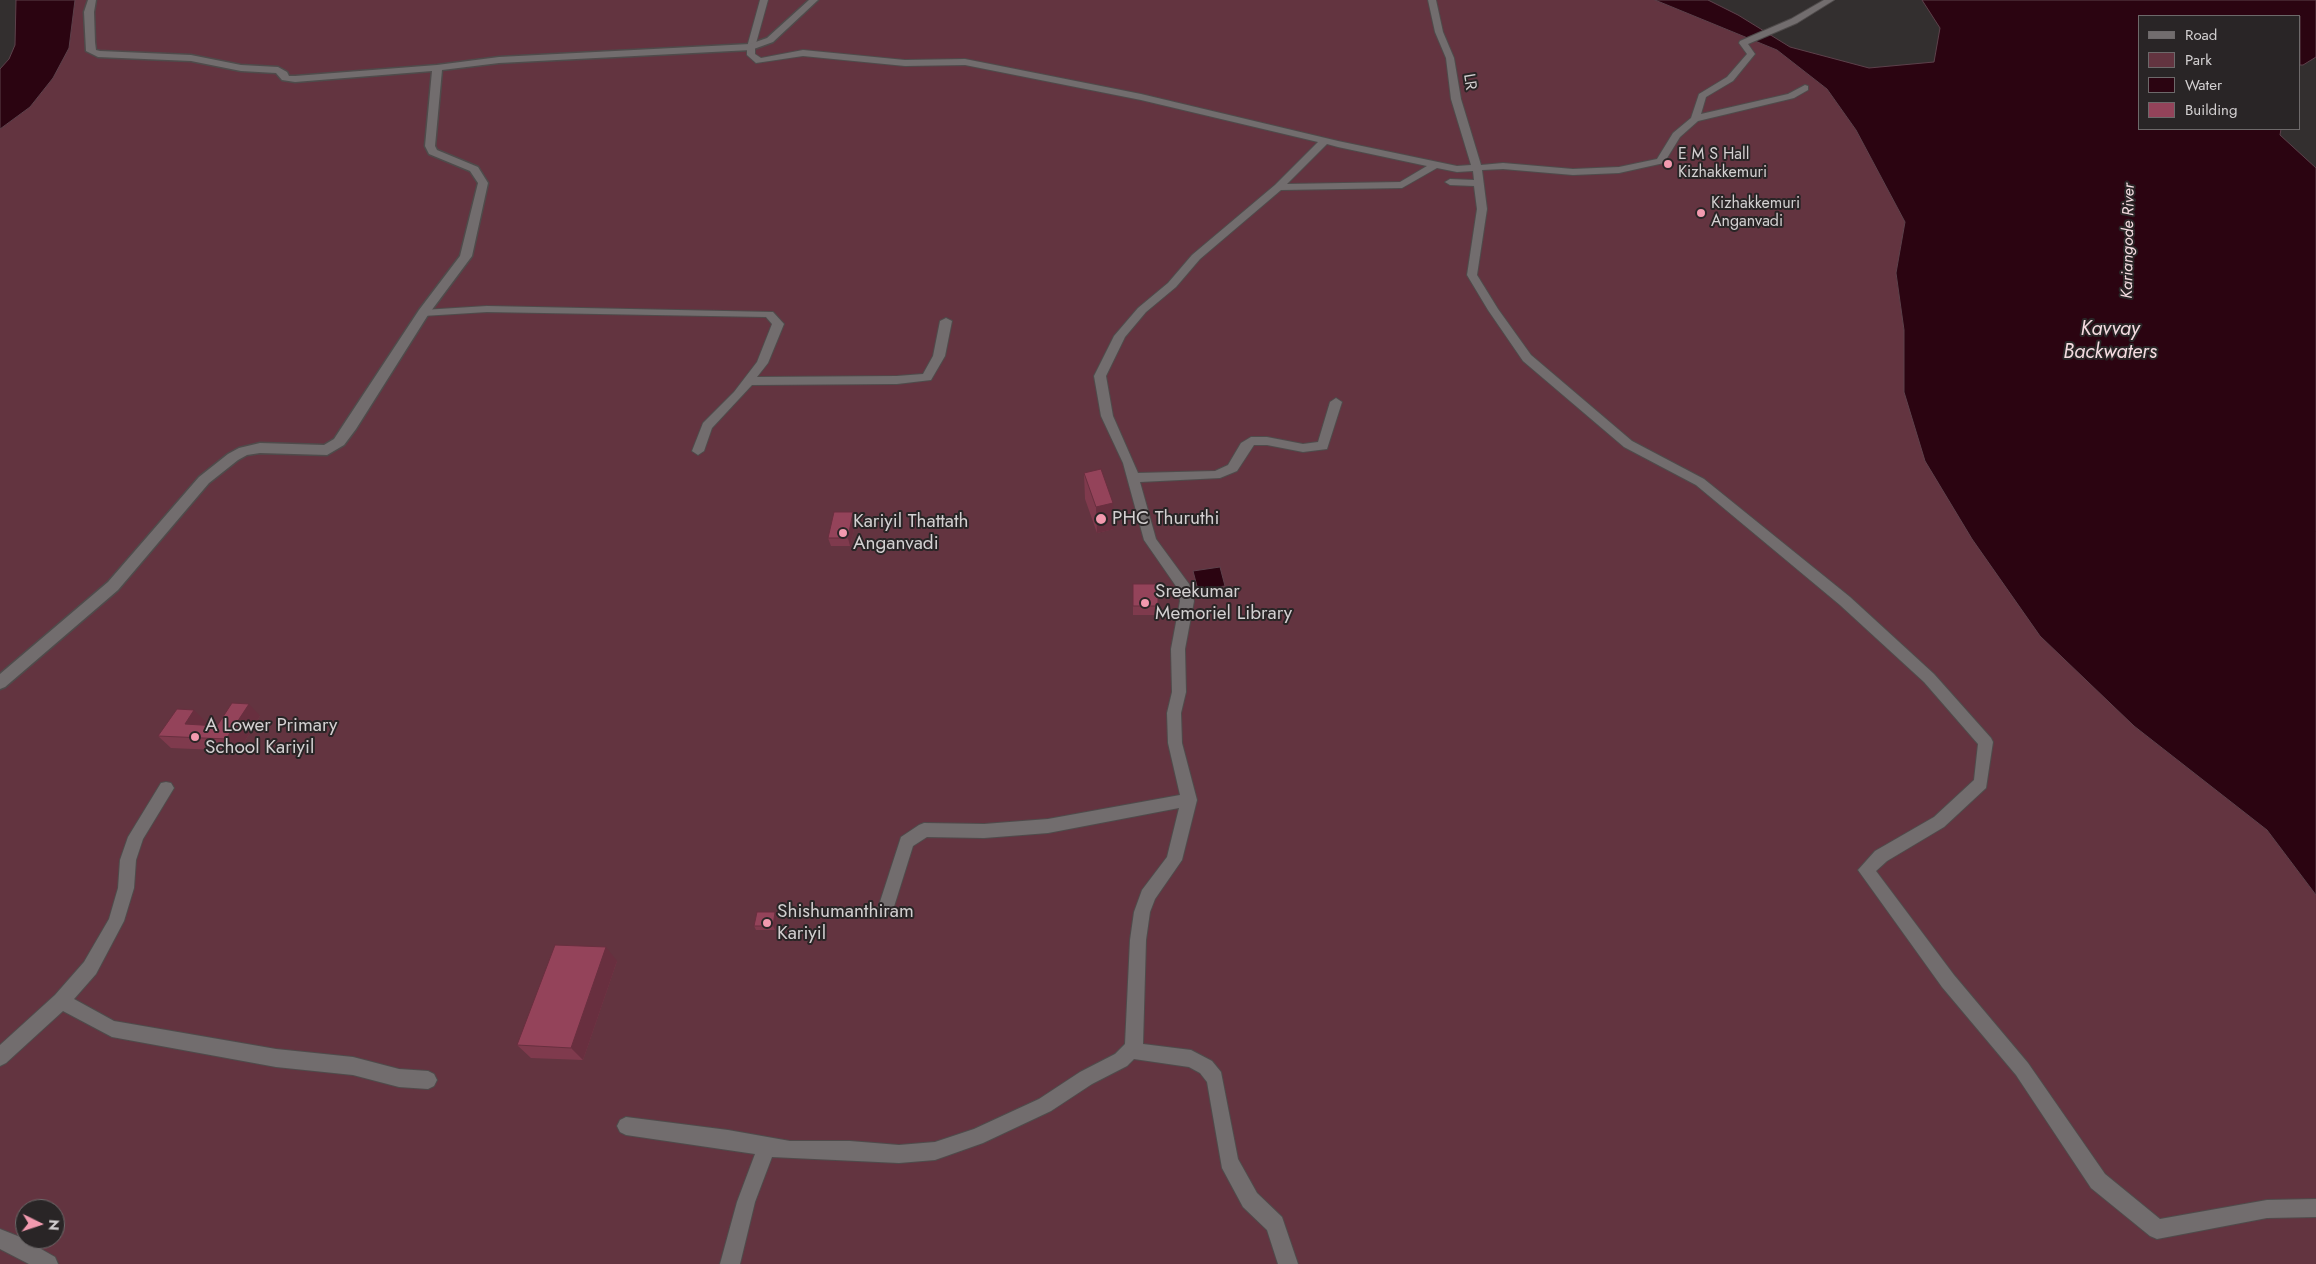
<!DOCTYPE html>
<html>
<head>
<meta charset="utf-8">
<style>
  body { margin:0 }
  #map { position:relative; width:2316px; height:1264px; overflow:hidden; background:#332f2f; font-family:Jost,sans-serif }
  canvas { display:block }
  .legend { position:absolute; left:2138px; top:15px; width:162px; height:115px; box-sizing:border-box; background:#292526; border:1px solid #6d696a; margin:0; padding:6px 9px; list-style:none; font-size:15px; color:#d3d0d1 }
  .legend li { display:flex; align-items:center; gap:10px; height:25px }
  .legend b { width:25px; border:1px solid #6d696a }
  .north { position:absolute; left:15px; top:1199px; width:50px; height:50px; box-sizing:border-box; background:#292526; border:1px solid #6d696a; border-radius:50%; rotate:94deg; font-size:14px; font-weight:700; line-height:20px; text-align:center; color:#d3d0d1 }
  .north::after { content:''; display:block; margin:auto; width:18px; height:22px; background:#f29aaf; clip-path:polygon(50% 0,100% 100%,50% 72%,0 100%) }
</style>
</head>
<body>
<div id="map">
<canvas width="2316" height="1264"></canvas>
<ul class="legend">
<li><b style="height:6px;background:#726d6e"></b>Road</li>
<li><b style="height:14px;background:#633440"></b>Park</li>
<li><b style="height:14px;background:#2b0411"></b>Water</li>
<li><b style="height:14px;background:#94435a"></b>Building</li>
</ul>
<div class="north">N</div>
</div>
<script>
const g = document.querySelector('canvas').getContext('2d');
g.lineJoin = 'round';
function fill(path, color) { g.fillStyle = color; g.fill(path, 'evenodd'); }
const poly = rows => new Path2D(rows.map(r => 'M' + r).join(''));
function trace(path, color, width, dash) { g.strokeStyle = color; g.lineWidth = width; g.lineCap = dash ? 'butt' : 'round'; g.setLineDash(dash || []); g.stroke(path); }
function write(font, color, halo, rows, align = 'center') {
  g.font = font + ' Jost,sans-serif'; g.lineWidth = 4; g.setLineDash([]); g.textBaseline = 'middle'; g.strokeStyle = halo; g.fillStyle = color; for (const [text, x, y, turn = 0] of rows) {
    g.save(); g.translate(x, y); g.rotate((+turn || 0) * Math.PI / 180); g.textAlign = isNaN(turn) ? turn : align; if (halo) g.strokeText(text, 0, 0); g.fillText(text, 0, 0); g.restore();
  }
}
fill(poly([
  [75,0,1655,0,1777,50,1827,89,1856,130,1905,222,1896,274,1904,330,1904,392,2134,726,2267,830,2316,895,2316,1264,0,1264,0,129,30,107,53,78,69,48],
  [25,1209,55,1209,55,1239,25,1239]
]), '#633440');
const water = poly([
  [16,0,75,0,69,48,53,78,30,107,0,129,0,69,9,59,15,45,16,0],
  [1655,0,1708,0,1738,15,1790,47,1869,68,1934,62,1940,28,1922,0,2316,0,2316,57,2303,65,2300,65,2300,16,2140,16,2140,129,2281,129,2280,135,2316,168,2316,895,2267,830,2134,726,2040,636,1972,539,1925,461,1904,392,1904,330,1896,273,1905,222,1856,130,1827,89,1777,50,1655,0],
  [1220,567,1225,586,1198,590,1193,571,1220,567]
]);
fill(water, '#2b0411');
trace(water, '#5d414b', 1);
const minor = poly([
  [760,0,768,0,755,47,755,54,761,58,803,50,905,60,965,59,1141,94,1338,141,1457,166,1471,165,1451,99,1446,58,1435,32,1428,0,1436,0,1443,32,1454,58,1461,99,1481,165,1503,163,1573,169,1619,167,1657,159,1673,133,1691,118,1699,94,1727,77,1747,54,1739,43,1740,41,1791,19,1824,0,1834,0,1797,23,1748,44,1755,54,1733,81,1706,97,1701,114,1788,94,1805,85,1808,86,1808,90,1794,98,1698,121,1680,137,1664,163,1619,173,1573,175,1503,169,1482,170,1487,209,1477,275,1498,309,1531,355,1632,441,1704,479,1850,597,1934,674,1991,738,1993,742,1986,788,1944,827,1887,861,1876,871,1954,975,2028,1063,2105,1174,2160,1219,2267,1200,2316,1199,2316,1217,2267,1218,2157,1239,2150,1236,2091,1188,2016,1075,1942,987,1858,870,1875,851,1934,817,1974,780,1978,744,1924,682,1840,605,1696,485,1624,447,1523,361,1488,310,1467,275,1477,209,1474,186,1450,185,1445,182,1450,179,1474,180,1473,171,1457,172,1437,168,1402,188,1281,190,1200,259,1176,287,1146,312,1125,337,1106,376,1113,416,1138,473,1215,471,1228,465,1241,443,1251,437,1267,437,1303,444,1318,442,1330,402,1336,398,1342,402,1327,449,1303,452,1267,445,1254,445,1237,471,1220,478,1140,482,1156,539,1189,584,1194,601,1185,649,1186,692,1181,713,1182,743,1197,800,1182,860,1155,899,1150,912,1146,940,1143,1044,1191,1050,1212,1061,1221,1072,1238,1159,1257,1193,1282,1217,1298,1264,1278,1264,1267,1230,1243,1207,1222,1168,1207,1082,1200,1073,1189,1067,1134,1059,1127,1066,1092,1084,1051,1111,983,1143,935,1160,899,1163,772,1157,755,1202,740,1264,720,1264,737,1202,755,1154,626,1135,620,1132,617,1126,620,1120,626,1117,728,1130,790,1141,850,1141,899,1145,935,1142,974,1129,1039,1099,1080,1072,1115,1054,1125,1044,1130,940,1134,912,1142,890,1167,857,1179,808,1048,833,984,838,927,837,913,846,892,913,886,915,880,913,878,908,901,837,919,825,924,823,984,824,1048,819,1180,795,1168,743,1167,713,1172,692,1171,649,1180,601,1178,589,1144,540,1123,463,1101,416,1094,376,1114,336,1138,308,1168,283,1192,255,1275,185,1318,142,1141,100,965,65,905,66,803,56,756,63,747,55,747,47,760,0],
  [1327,144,1338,147,1427,166,1400,182,1287,184,1327,144],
  [487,306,773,312,784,324,768,363,757,377,897,376,923,374,933,356,940,321,946,318,952,321,945,356,931,380,897,384,752,385,712,428,704,451,698,455,692,451,703,423,734,392,757,362,772,324,766,317,487,312,423,316,418,313,423,310,487,306],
  [166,782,171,783,174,788,143,839,136,860,134,888,124,921,96,974,74,999,114,1021,276,1049,353,1057,399,1069,428,1071,434,1074,437,1080,434,1086,428,1089,399,1087,353,1075,276,1067,112,1037,63,1011,6,1063,0,1066,0,1045,55,995,84,962,109,919,118,888,120,860,128,837,161,783,166,782],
  [0,1229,20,1237,55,1257,58,1264,29,1264,0,1249,0,1229]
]);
const tertiary = poly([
  [88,0,96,0,94,12,95,42,96,50,100,51,191,55,241,65,278,67,287,72,289,76,295,76,437,65,499,57,750,44,767,38,809,0,818,0,773,42,751,50,499,63,442,70,435,146,437,150,478,167,488,183,472,256,428,315,356,429,344,445,327,455,260,453,247,455,238,460,209,483,118,590,5,687,0,689,0,674,108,582,199,477,228,454,239,448,260,443,324,445,334,439,419,310,460,256,478,183,470,171,429,154,425,146,432,71,295,82,282,80,276,73,241,71,191,61,98,57,86,51,84,12,88,0]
]);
trace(minor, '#4f4b4b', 2);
trace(tertiary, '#4f4b4b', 3);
fill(minor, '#726d6e');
fill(tertiary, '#726d6e');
fill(poly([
  [1084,473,1114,529,1097,533,1085,499],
  [856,521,850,546,831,546,828,538],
  [1133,584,1158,584,1158,615,1133,615],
  [260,716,239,751,171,748,158,736,207,723,205,725,217,726],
  [775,912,777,915,775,930,756,930,754,926],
  [617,961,583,1060,531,1058,517,1045]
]), '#7f3a4d');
fill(poly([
  [1113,503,1114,529,1097,533,1096,507],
  [853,512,856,521,850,546,848,538],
  [249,704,260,716,239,751,226,739],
  [194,710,207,723,198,736,185,724],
  [775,912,777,915,775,930,773,926],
  [606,947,617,961,583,1060,571,1048]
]), '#682f3f');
const building = poly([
  [1101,469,1113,503,1096,507,1084,473,1101,469],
  [834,512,853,512,848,538,828,538,834,512],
  [1133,584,1158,584,1158,606,1133,606,1133,584],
  [232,703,249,704,226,739,158,736,177,709,194,710,185,724,217,726,232,703],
  [757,912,775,912,773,926,754,926,757,912],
  [555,945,606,947,571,1048,517,1045,555,945]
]);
fill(building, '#94435a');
trace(building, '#682f3f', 1);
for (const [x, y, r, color] of [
  [1668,164,5,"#f29aaf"],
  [1701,213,5,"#f29aaf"],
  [1101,519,6,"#f29aaf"],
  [843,533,5,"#f29aaf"],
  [1145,603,5,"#f29aaf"],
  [195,737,5,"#f29aaf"],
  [767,923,5,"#f29aaf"]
]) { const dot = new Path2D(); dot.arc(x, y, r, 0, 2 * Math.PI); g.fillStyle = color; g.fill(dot); trace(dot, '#292526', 2); }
write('16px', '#d3d0d1', '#292526', [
  ["LR",1469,82,81]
]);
write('16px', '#d3d0d1', '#292526', [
  ["E M S Hall",1678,155],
  ["Kizhakkemuri",1678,173],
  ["Kizhakkemuri",1711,204],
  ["Anganvadi",1711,222]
], 'left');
write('italic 16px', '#f4dbe0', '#292526', [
  ["Kariangode River",2129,241,-89]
]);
write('19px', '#d3d0d1', '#292526', [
  ["PHC Thuruthi",1112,519],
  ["Kariyil Thattath",853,522],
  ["Anganvadi",853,544],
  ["Sreekumar",1155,592],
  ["Memoriel Library",1155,614],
  ["A Lower Primary",205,726],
  ["School Kariyil",205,748],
  ["Shishumanthiram",777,912],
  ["Kariyil",777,934]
], 'left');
write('italic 20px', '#f4dbe0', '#292526', [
  ["Kavvay",2110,330],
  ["Backwaters",2110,353]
]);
</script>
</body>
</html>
